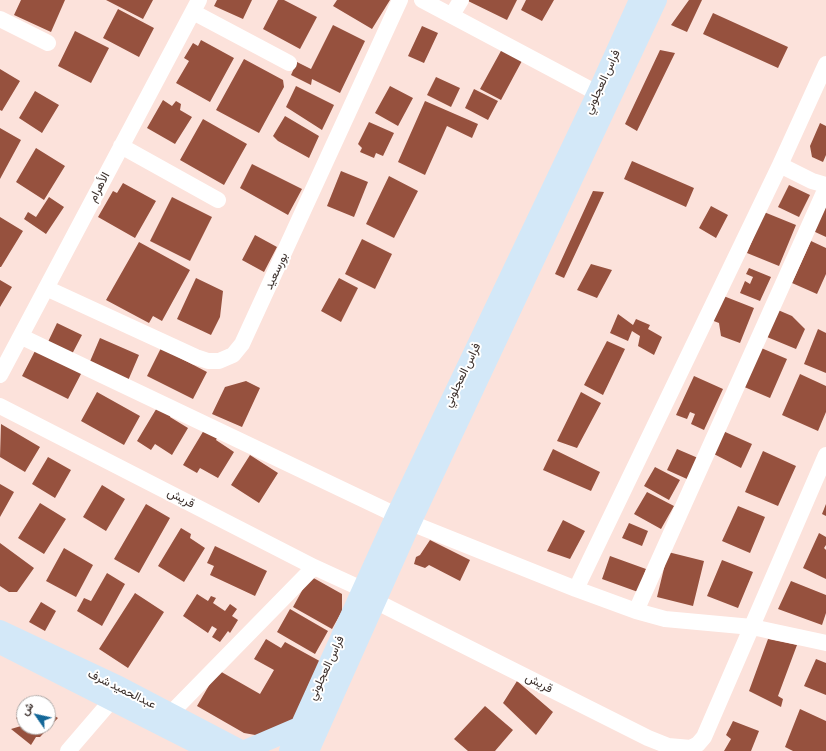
<!DOCTYPE html>
<html>
<head>
<meta charset="utf-8">
<style>
  body { margin:0 }
  #map { position:relative; width:826px; height:751px; overflow:hidden; background:#fce2db; font-family:"Asap Condensed",Vazirmatn,sans-serif }
  canvas { display:block }
  .north { position:absolute; left:16px; top:695px; width:40px; height:40px; box-sizing:border-box; background:#fff; border:1px solid #b1acaa; border-radius:50%; rotate:304deg; font-size:11px; font-weight:700; line-height:16px; text-align:center; color:#3b2f2b }
  .north::after { content:''; display:block; margin:auto; width:14px; height:18px; background:#136798; clip-path:polygon(50% 0,100% 100%,50% 72%,0 100%) }
</style>
</head>
<body>
<div id="map">
<canvas width="826" height="751"></canvas>
<div class="north">ش</div>
</div>
<script>
const g = document.querySelector('canvas').getContext('2d');
g.lineJoin = 'round';
function fill(path, color) { g.fillStyle = color; g.fill(path, 'evenodd'); }
const poly = rows => new Path2D(rows.map(r => 'M' + r).join(''));
function trace(path, color, width, dash) { g.strokeStyle = color; g.lineWidth = width; g.lineCap = dash ? 'butt' : 'round'; g.setLineDash(dash || []); g.stroke(path); }
function write(font, color, halo, rows, align = 'center') {
  g.font = font + ' "Asap Condensed",Vazirmatn,sans-serif'; g.lineWidth = 4; g.setLineDash([]); g.textBaseline = 'middle'; g.strokeStyle = halo; g.fillStyle = color; for (const [text, x, y, turn = 0] of rows) {
    g.save(); g.translate(x, y); g.rotate((+turn || 0) * Math.PI / 180); g.textAlign = isNaN(turn) ? turn : align; if (halo) g.strokeText(text, 0, 0); g.fillText(text, 0, 0); g.restore();
  }
}
fill(poly([
  [21,0,65,0,51,32,14,15],
  [106,0,153,0,143,19],
  [217,0,252,0,243,19,214,6],
  [278,0,284,0,317,17,300,49,263,29],
  [337,0,390,0,372,29,333,6],
  [466,0,517,0,507,20],
  [526,0,554,0,542,21,521,10],
  [689,0,702,0,687,32,671,25],
  [118,9,154,28,139,57,103,38],
  [713,13,788,47,778,68,703,34],
  [333,25,365,41,340,93,312,79,311,85,291,75,297,62,311,69],
  [422,26,438,33,424,63,408,56],
  [75,31,109,48,91,83,58,66],
  [201,40,234,58,210,102,176,83,189,61,184,58,193,43,198,46],
  [502,49,523,59,501,100,480,89],
  [660,50,675,53,637,131,625,124],
  [244,59,283,80,284,87,259,133,216,110],
  [0,69,20,81,2,111,0,110],
  [436,77,460,88,451,107,427,95],
  [296,86,334,105,322,130,286,107],
  [390,86,413,98,398,126,375,113],
  [474,89,498,101,488,120,465,108],
  [35,91,59,105,42,133,19,118],
  [163,100,172,106,176,101,181,104,180,110,192,117,175,144,147,128],
  [425,101,478,124,472,138,447,126,425,175,398,162],
  [285,116,319,136,309,158,278,141,273,136],
  [203,119,247,144,224,185,180,160],
  [369,122,394,133,383,156,376,153,374,158,360,152,362,148,358,144],
  [820,123,826,126,826,155,823,162,812,157,810,146],
  [0,128,21,140,0,179],
  [36,148,65,166,44,200,16,182],
  [632,161,694,188,686,207,624,179],
  [252,164,302,189,288,215,240,188],
  [341,171,368,182,354,217,327,206],
  [389,176,418,191,394,238,366,224],
  [123,183,156,201,135,238,98,217,113,191,117,193],
  [789,185,810,195,799,217,778,207],
  [593,191,604,192,564,278,555,274],
  [49,197,64,207,46,234,24,219,28,212,36,217],
  [172,197,212,217,190,261,150,241],
  [711,206,728,215,716,238,699,228],
  [826,206,826,237,813,231],
  [764,212,796,225,779,266,747,253],
  [0,217,23,231,1,267,0,267],
  [255,235,277,247,264,272,242,260],
  [362,239,392,254,375,289,345,274],
  [811,241,826,248,826,274,817,294,792,283],
  [139,242,190,270,162,321,153,316,149,323,106,300],
  [591,264,612,270,597,298,577,290],
  [749,268,771,277,760,301,740,293,745,281,750,284,753,277,746,274],
  [196,278,223,291,220,317,211,335,177,319],
  [339,278,358,288,341,322,321,311],
  [0,280,12,287,0,307],
  [721,295,754,308,740,343,721,336,719,323,711,320],
  [778,310,792,316,805,329,796,349,767,337],
  [618,314,633,325,636,319,650,325,648,329,662,337,654,355,638,346,640,336,632,331,628,341,610,333],
  [57,323,82,335,71,356,47,344],
  [818,329,826,333,826,373,804,364],
  [100,338,139,355,127,383,88,366],
  [607,341,625,349,603,395,584,385],
  [759,347,787,359,770,398,742,386],
  [161,348,207,372,193,399,147,376],
  [36,349,82,372,68,399,22,376],
  [800,374,826,386,826,412,818,431,782,415],
  [694,376,723,389,704,430,691,424,695,414,690,412,687,419,676,415],
  [246,381,260,388,242,427,212,414,225,387],
  [97,392,140,416,124,445,81,421],
  [581,392,601,403,577,448,557,441],
  [158,406,171,414,170,417,188,428,172,455,155,444,151,450,137,441],
  [1,424,40,447,25,472,0,457],
  [204,430,217,438,216,440,234,452,218,478,200,468,197,473,183,465],
  [723,431,752,444,741,468,712,453],
  [553,449,600,472,591,491,543,470],
  [677,449,698,458,687,479,667,470],
  [763,451,796,466,778,506,745,492],
  [250,455,278,473,259,503,231,485],
  [48,457,71,470,55,498,32,484],
  [655,467,680,480,669,500,644,486],
  [0,484,14,492,0,517],
  [102,485,125,499,106,531,83,517],
  [647,492,674,506,661,529,634,514],
  [40,503,66,519,44,554,18,538],
  [146,504,170,518,139,573,114,559],
  [826,504,826,516,822,514],
  [738,506,765,517,750,553,722,541],
  [563,520,585,531,570,559,547,551],
  [629,523,648,531,642,546,622,538],
  [181,528,191,534,190,538,205,548,184,582,158,566],
  [819,533,826,537,826,545,824,548,826,550,826,579,803,568],
  [430,540,470,560,460,581,429,565,425,568,414,564,416,557,420,555],
  [0,543,34,568,17,592,9,592,0,586],
  [215,546,267,571,255,596,210,575,214,566,207,563],
  [64,548,93,565,76,597,46,581],
  [668,552,704,561,693,606,657,597],
  [610,556,646,569,638,592,602,579],
  [722,560,753,572,738,608,707,596],
  [107,573,125,584,102,626,77,611,84,598,91,601],
  [310,576,342,594,342,611,332,629,293,607],
  [791,581,826,595,826,613,822,625,778,609],
  [135,593,164,612,128,668,99,649],
  [197,594,208,601,211,596,216,598,213,603,225,611,230,604,237,609,232,616,238,620,230,633,228,631,220,642,212,637,217,629,212,626,208,633,183,616],
  [41,602,56,611,45,631,29,622],
  [290,609,328,631,315,654,277,632],
  [266,639,281,648,285,642,325,664,294,723,261,736,244,733,197,706,218,670,260,694,274,670,254,659],
  [768,639,797,645,778,696,783,699,781,707,749,691],
  [816,659,826,663,826,695,804,686],
  [517,681,553,712,536,735,503,703],
  [485,706,513,730,495,751,468,751,454,739],
  [24,709,24,727,48,727,48,712,58,718,40,737,36,737,31,745,11,729,21,726,16,718],
  [800,709,826,721,826,751,793,751,785,747],
  [733,721,759,731,751,751,724,751,731,739,726,735]
]), '#96513e');
trace(poly([
  [422,0,597,93],
  [193,12,289,63],
  [452,15,461,0],
  [0,19,48,43],
  [121,146,218,200],
  [780,165,812,181,826,185],
  [46,288,196,357,208,361,219,361,233,355,242,344,400,0],
  [22,337,396,515],
  [0,375,199,0],
  [0,406,314,567,362,589],
  [411,523,576,589,636,611,665,619,752,627,826,643],
  [576,589,780,165,826,64],
  [375,601,648,738,668,746,691,748,698,744,704,737,826,455],
  [636,611,826,188],
  [171,713,314,567],
  [68,751,111,701,117,690]
]), '#fff', 16);
trace(poly([
  [0,630,119,686,243,751],
  [0,644,211,751],
  [243,751,299,727],
  [289,751,396,515,597,93,639,0],
  [309,751,411,523,657,0]
]), '#d3e8f8', 20);
write('12px', '#3b2f2b', '#fff', [
  ["فراس العجلوني",602,82,-65],
  ["الأهرام",99,187,-62],
  ["بورسعيد",276,271,-65],
  ["فراس العجلوني",462,375,-64],
  ["قريش",181,498,27],
  ["فراس العجلوني",326,668,-65],
  ["قريش",539,683,27],
  ["عبدالحميد شرف",122,689,26]
]);
</script>
</body>
</html>
